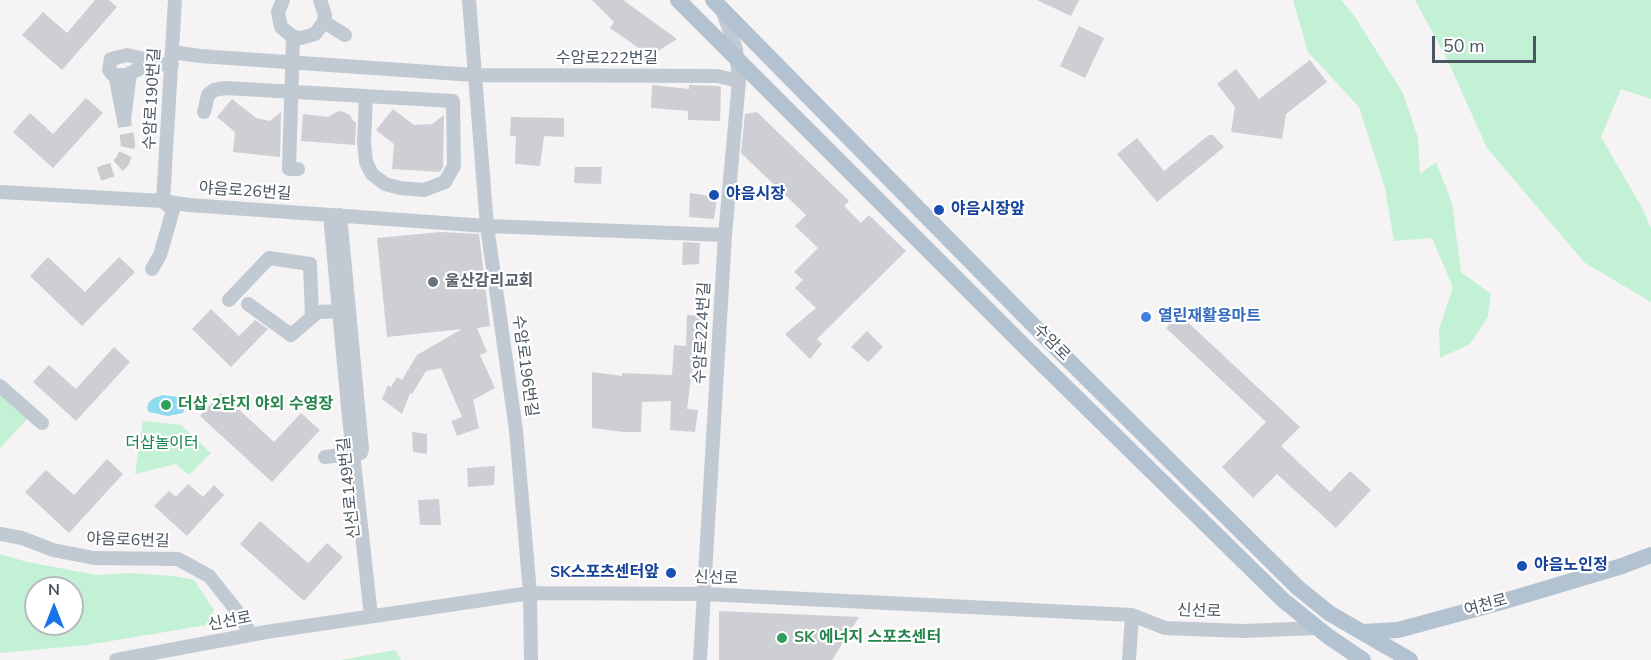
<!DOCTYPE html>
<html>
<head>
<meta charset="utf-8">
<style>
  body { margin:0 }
  #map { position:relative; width:1651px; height:660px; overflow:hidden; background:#f5f3f3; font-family:"Nunito Sans",sans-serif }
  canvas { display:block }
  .north { position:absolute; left:24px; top:576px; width:60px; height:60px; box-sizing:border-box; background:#fff; border:2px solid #b7bbc0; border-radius:50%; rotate:0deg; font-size:16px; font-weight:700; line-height:24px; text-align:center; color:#4a5661 }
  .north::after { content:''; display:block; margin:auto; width:21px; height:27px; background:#1a73e8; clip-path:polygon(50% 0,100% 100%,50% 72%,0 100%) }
  .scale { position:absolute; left:1432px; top:36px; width:104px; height:27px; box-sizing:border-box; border:3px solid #4a5661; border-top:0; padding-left:8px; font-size:18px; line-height:21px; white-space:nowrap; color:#4a5661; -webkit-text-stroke:4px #fff; paint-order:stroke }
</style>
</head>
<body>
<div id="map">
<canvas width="1651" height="660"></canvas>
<div class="north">N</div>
<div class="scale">50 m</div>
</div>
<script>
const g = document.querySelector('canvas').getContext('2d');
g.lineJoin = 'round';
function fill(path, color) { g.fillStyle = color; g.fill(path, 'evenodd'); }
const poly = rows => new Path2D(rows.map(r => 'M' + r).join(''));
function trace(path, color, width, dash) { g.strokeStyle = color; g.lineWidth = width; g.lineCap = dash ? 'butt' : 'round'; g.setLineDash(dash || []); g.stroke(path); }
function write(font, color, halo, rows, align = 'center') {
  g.font = font + ' "Nunito Sans","Noto Sans KR",sans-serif'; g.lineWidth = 4.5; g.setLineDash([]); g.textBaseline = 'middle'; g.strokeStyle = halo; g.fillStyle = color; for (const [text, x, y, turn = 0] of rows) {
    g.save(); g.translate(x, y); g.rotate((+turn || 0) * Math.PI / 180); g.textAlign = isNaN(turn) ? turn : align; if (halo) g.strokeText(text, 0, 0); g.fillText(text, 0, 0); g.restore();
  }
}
fill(poly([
  [1293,0,1341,0,1355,17,1403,93,1418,138,1420,174,1436,162,1452,203,1461,272,1491,294,1488,317,1470,344,1440,358,1439,329,1453,287,1432,238,1394,241,1385,188,1359,107,1308,52],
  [1415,0,1651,0,1651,99,1621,89,1601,137,1641,206,1651,228,1651,302,1585,263,1487,148,1447,59],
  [0,386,32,414,0,448],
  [143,421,181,425,211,453,189,475,176,464,135,474],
  [0,554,27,562,97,575,130,573,174,576,194,580,214,610,207,625,87,645,0,653],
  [36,588,72,588,72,624,36,624],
  [395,650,401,660,341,660]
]), '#c3f1d5');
fill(poly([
  [163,395,178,397,184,401,186,404,183,413,168,416,149,412,147,408,149,402,154,398]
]), '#90daee');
fill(poly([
  [95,0,109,0,117,7,62,70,22,35,43,12,67,33],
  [592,0,623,0,677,39,650,56,610,28,614,22],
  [1037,0,1079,0,1071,16],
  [1079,26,1104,38,1085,78,1060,66],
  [1310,60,1327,82,1286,114,1282,139,1231,132,1235,107,1217,84,1236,69,1259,99],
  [652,85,689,89,689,85,719,86,721,87,720,121,688,120,688,111,651,108],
  [86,98,103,113,53,168,13,132,30,113,53,134],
  [232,99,256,118,270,121,281,112,280,157,233,152,235,132,217,117],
  [393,109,414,125,432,124,444,115,443,167,440,172,392,169,394,144,376,130],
  [338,111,344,112,350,115,353,121,356,122,355,145,301,141,303,114,328,117],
  [757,112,849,201,844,206,861,223,869,215,906,251,817,339,822,344,810,359,785,334,816,308,795,288,803,280,794,272,818,248,795,226,806,215,741,153,745,114],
  [511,117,564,118,564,137,544,136,540,166,515,164,516,136,510,136],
  [1209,135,1213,135,1224,147,1157,202,1117,154,1137,138,1164,171],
  [575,167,602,167,601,184,574,183],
  [690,193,717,197,714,219,689,217],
  [441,232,479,234,490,326,477,328,487,352,480,355,495,388,473,400,479,428,457,436,451,421,462,417,441,368,426,371,412,394,410,393,402,414,382,399,388,385,391,387,397,377,402,380,417,355,462,329,387,337,377,238],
  [683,242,700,243,699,264,682,265],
  [48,257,85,292,119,257,135,272,82,326,30,276],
  [211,309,239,336,255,320,268,329,231,367,192,329],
  [1179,314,1300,427,1281,446,1330,492,1350,471,1371,490,1336,528,1277,474,1253,498,1222,467,1266,422,1166,328],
  [687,315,704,316,703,343,701,343,697,371,692,370,687,409,698,410,695,432,670,430,671,401,642,402,641,432,624,432,592,428,592,372,622,376,622,373,672,375,674,345,686,346],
  [867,331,883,347,868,362,851,347],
  [114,347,130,362,76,421,33,382,49,365,76,389],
  [221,393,274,442,301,413,320,430,272,482,200,416],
  [412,432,427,434,427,454,413,452],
  [107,459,123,474,69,533,25,492,46,470,74,495],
  [495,466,494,485,468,487,467,468],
  [188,484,203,497,214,485,224,495,187,536,154,506,169,491,176,497],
  [439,499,441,525,420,525,418,500],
  [260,521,308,563,327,543,343,557,304,601,240,544],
  [719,611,859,617,832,660,719,660]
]), '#cdcfd5');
trace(poly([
  [99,174,114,169,122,162,126,153,128,144,124,120]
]), '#caccce', 14, [14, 7]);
trace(poly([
  [283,0,278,12,281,27,293,37,301,38,315,34,324,22,325,15,320,0],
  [469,0,487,226,516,430,530,593,531,660],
  [324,22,345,35],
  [293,37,289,169,298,169],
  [172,52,200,56,474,75,717,76,739,81],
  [145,63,143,67,127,75,113,75,109,70,111,59,127,55,141,58,145,63,172,65],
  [115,75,124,120,130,73],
  [204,112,208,95,214,90,225,88,453,101,454,166,445,182,424,190,400,188,385,184,372,174,366,162,364,142,366,96],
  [0,192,163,201,189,205,487,226,725,235],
  [163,201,175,0],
  [330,215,349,417,371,616],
  [340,215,362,449],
  [152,269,160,255,173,210,163,201],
  [229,300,269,258,310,264,312,317],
  [248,304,291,335,318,312,339,311],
  [0,386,42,423],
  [325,457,361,453],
  [0,534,22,538,53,550,94,558,178,559,209,576,237,611,251,634],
  [116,660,266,632,530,593,704,594,1132,615,1165,628,1243,631,1318,628],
  [700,660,725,235,739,81,736,49,724,15],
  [1129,660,1132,615]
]), '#c1cad2', 14);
trace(poly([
  [678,0,1027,349,1283,600,1329,637,1363,660],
  [713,0,1042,334,1297,587,1329,613,1410,660],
  [1363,632,1398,630,1498,603,1622,566,1651,555]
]), '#b3c2d1', 16);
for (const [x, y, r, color] of [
  [714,195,6,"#1a4fb4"],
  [939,210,6,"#1a4fb4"],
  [433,282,6,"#6b7280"],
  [1146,317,6,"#3f7fe0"],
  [166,405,6,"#2e9e5b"],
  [1522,566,6,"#1a4fb4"],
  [671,573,6,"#1a4fb4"],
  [782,638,6,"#2e9e5b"]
]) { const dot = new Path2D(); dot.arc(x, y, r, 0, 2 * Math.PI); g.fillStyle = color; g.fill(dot); trace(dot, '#fff', 2); }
write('16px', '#4a5661', '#fff', [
  ["수암로222번길",607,59],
  ["수암로190번길",153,99,-87],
  ["야음로26번길",245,192,4],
  ["수암로224번길",703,333,-87],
  ["수암로",1051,343,45],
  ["수암로196번길",524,366,82],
  ["신선로149번길",350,488,-96],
  ["야음로6번길",128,541,2],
  ["신선로",716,579,2],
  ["여천로",1486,606,-15],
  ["신선로",1199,612,2],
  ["신선로",230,622,-11]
]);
write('bold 16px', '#164399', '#fff', [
  ["야음시장",726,195],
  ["야음시장앞",951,210],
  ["야음노인정",1534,566],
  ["SK스포츠센터앞",659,573,"right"]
], 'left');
write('bold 16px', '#5b616d', '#fff', [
  ["울산감리교회",445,282]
], 'left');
write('bold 16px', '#366cbe', '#fff', [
  ["열린재활용마트",1158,317]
], 'left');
write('bold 16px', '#27864d', '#fff', [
  ["더샵 2단지 야외 수영장",178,405],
  ["SK 에너지 스포츠센터",794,638]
], 'left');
write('16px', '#17864f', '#fff', [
  ["더샵놀이터",162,444]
]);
</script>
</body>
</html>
